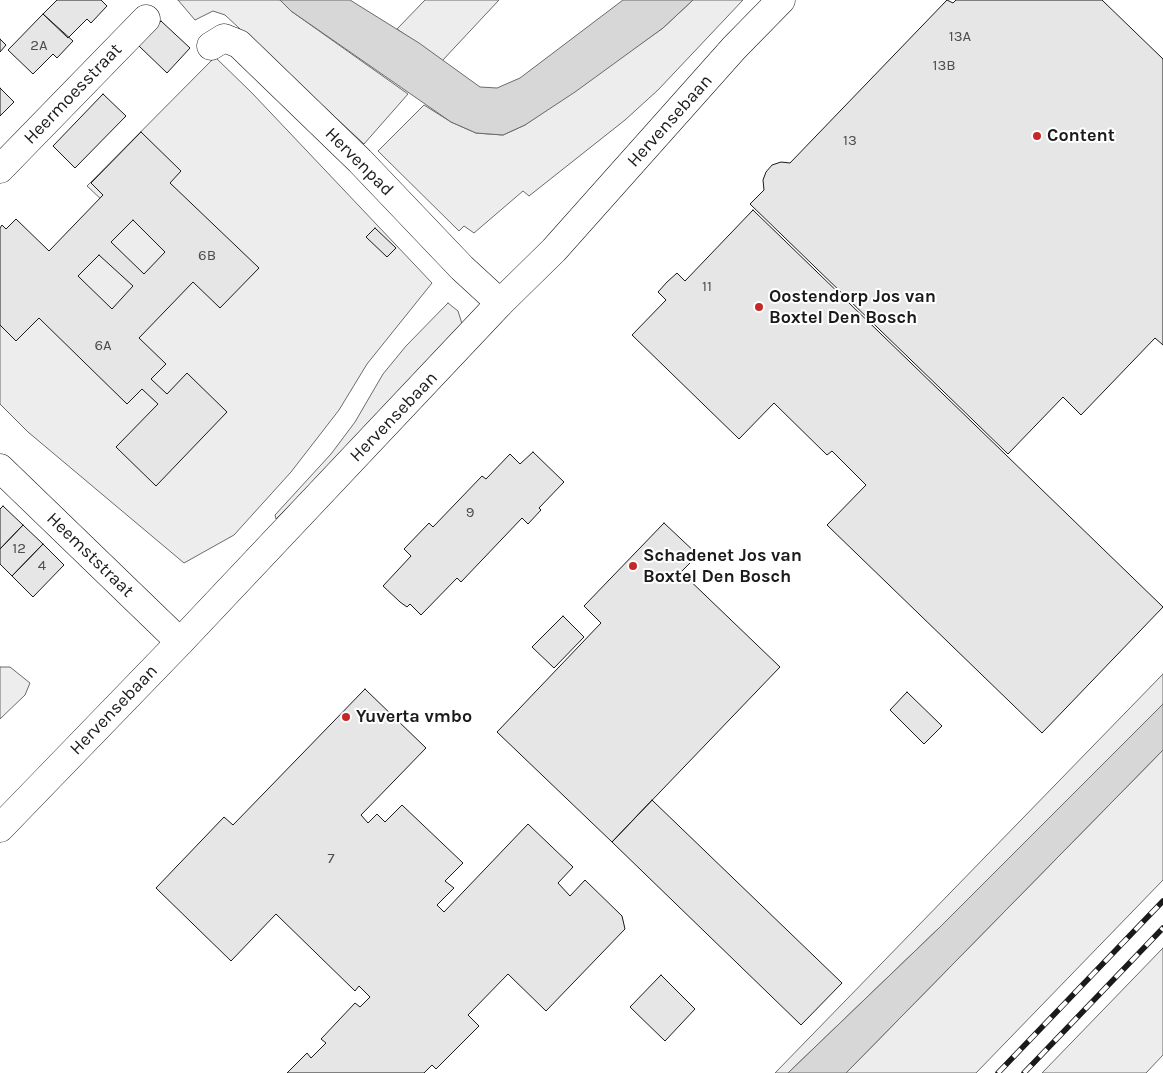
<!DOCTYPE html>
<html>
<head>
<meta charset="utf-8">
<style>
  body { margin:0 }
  canvas { display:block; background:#fff }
</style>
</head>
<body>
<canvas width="1163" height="1073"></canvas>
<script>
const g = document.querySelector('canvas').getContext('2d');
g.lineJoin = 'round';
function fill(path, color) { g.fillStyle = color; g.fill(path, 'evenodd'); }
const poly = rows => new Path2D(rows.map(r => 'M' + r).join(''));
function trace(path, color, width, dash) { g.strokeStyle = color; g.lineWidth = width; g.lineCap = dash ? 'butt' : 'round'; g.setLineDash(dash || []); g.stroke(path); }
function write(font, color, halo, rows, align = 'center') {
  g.font = font + ' Karla,sans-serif'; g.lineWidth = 4; g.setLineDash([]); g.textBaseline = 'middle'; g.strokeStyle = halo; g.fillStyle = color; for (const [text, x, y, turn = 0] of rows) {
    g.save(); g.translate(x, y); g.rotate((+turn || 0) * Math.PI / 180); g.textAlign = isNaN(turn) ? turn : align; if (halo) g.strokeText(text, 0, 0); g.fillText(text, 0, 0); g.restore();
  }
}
const built = poly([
  [178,0,280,0,291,11,408,94,364,144,225,15,213,11,195,20,178,0],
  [425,0,499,0,442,61,397,29,425,0],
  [693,0,743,0,658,90,625,120,529,196,523,191,474,233,464,226,459,231,378,151,424,105,451,122,476,133,503,135,525,125,663,28,693,0],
  [215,57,252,93,432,283,367,364,339,410,291,472,234,535,184,563,28,432,0,404,0,237,50,258,104,202,87,186,215,57],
  [448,303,458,311,464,330,276,519,275,515,331,454,355,422,383,374,406,346,448,303],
  [0,667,10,667,30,683,25,695,0,719,0,667],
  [1163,674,1163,704,939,928,788,1073,775,1073,1163,674],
  [1163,750,1163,880,976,1073,846,1073,1163,750],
  [1163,948,1163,1055,1146,1073,1042,1073,1163,948]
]);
fill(built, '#ededed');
trace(built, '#6a6a6a', 1);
const water = poly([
  [280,0,350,0,419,43,480,87,497,88,520,78,623,0,693,0,663,28,575,92,525,125,503,135,476,133,451,122,291,11,280,0],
  [1163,704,1163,750,846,1073,788,1073,939,928,1163,704]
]);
fill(water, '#d7d7d7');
trace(water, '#6a6a6a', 1);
const building = poly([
  [57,0,101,0,107,6,91,23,87,19,68,38,43,14,57,0],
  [947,0,953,3,956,0,1102,0,1163,59,1163,345,1155,338,1081,415,1063,397,1008,454,750,204,764,190,763,180,766,172,772,165,781,162,790,163,947,0],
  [43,14,73,41,57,58,53,54,33,74,8,50,43,14],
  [161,21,190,48,167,73,139,46,161,21],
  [0,39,6,45,0,52,0,39],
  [0,88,14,102,0,116,0,88],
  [103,94,126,116,75,168,53,146,103,94],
  [141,132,181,171,170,183,259,268,220,308,193,282,139,338,166,364,151,379,167,394,187,373,227,412,156,486,116,447,158,404,142,389,127,404,39,318,16,341,0,325,0,228,2,225,6,229,16,219,49,251,103,195,91,183,141,132],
  [133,220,165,252,144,274,111,242,133,220],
  [99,255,133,286,112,309,78,276,99,255],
  [753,210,1163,607,1042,733,827,525,866,485,832,451,827,455,774,403,739,439,632,335,666,300,658,292,667,282,677,273,685,281,753,210],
  [375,228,396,248,387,257,366,237,375,228],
  [533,452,564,482,539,508,541,510,528,524,522,518,461,582,457,578,421,615,410,604,407,607,400,602,383,586,411,556,404,549,429,523,433,527,482,476,486,479,510,454,520,464,533,452],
  [3,506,23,525,0,549,0,509,3,506],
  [664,523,698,555,681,572,780,667,612,842,497,732,601,623,584,606,664,523],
  [23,525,43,544,12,576,0,564,0,549,23,525],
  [43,544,64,565,33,597,12,576,43,544],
  [563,616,584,637,554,668,532,647,563,616],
  [365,689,426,748,361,815,368,823,377,814,385,822,402,805,463,863,445,881,454,888,437,905,444,912,528,824,573,867,558,883,570,896,585,880,622,916,625,929,546,1011,508,974,468,1015,479,1026,436,1069,432,1065,424,1073,287,1073,307,1053,311,1058,326,1043,321,1039,355,1003,360,1007,370,997,359,986,355,991,276,914,231,961,156,888,224,817,233,825,365,689],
  [907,692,942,726,924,744,890,710,907,692],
  [652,800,842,983,801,1025,612,842,652,800],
  [661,975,695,1009,665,1041,630,1007,661,975]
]);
fill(building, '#e6e6e6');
trace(building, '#1a1a1a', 1);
const street = poly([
  [211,46,224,38,239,44,360,161,462,268,500,303],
  [0,169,146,19],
  [0,468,180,642]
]);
const secondary = poly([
  [0,828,180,642,500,303,554,250,734,48,781,0]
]);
trace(street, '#1a1a1a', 29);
trace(secondary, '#1a1a1a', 29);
trace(street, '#fff', 28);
trace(secondary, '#fff', 28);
const rail = poly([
  [998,1073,1163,901],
  [1024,1073,1163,928]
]);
trace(rail, '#1a1a1a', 5.5);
trace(rail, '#fff', 4, [11]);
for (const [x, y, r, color] of [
  [1037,136,5,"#c62828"],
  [759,307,5,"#c62828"],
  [633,566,5,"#c62828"],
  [346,717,5,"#c62828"]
]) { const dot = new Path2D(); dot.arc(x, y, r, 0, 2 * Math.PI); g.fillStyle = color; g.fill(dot); trace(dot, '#fff', 2); }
write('15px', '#4d4d4d', null, [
  ["13A",960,37],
  ["2A",39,46],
  ["13B",944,66],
  ["13",850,141],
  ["6B",207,256],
  ["11",707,287],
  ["6A",103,346],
  ["9",470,513],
  ["12",19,549],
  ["4",42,566],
  ["7",331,859]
]);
write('18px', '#1a1a1a', '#fff', [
  ["Heermoesstraat",73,94,-46],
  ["Hervensebaan",670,121,-48],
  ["Hervenpad",359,162,45],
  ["Hervensebaan",394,417,-46],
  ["Heemststraat",90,555,44],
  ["Hervensebaan",114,710,-46]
]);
write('bold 18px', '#1a1a1a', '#fff', [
  ["Content",1047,136],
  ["Oostendorp Jos van",769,297],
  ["Boxtel Den Bosch",769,318],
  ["Schadenet Jos van",643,556],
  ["Boxtel Den Bosch",643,577],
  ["Yuverta vmbo",356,717]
], 'left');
</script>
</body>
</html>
